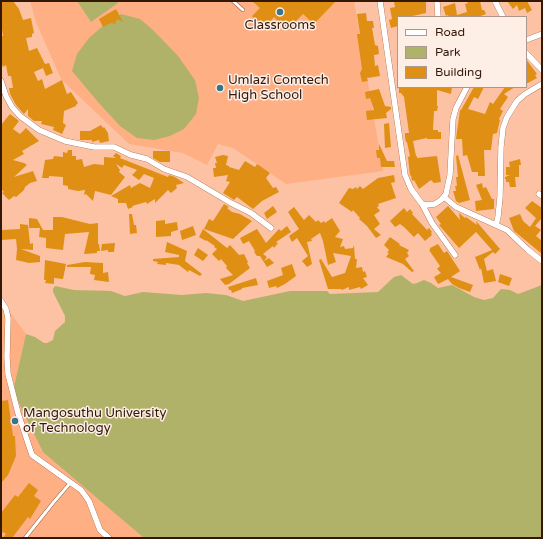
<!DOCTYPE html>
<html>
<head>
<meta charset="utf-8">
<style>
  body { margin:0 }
  #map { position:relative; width:543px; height:539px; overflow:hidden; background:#fcc2a3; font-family:"Varela Round",sans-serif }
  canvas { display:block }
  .frame { position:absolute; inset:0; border:2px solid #331808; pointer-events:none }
  .legend { position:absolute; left:397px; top:16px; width:130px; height:72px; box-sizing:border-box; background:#fdeee6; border:1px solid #ac988d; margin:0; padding:5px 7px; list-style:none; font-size:12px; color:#331808 }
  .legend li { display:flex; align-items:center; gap:8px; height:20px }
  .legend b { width:20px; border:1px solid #ac988d }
</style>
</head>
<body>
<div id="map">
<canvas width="543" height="539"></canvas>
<div class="frame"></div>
<ul class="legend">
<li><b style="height:5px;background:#fff"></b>Road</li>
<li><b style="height:11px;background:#b1b269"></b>Park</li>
<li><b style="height:11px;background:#df8f14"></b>Building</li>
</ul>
</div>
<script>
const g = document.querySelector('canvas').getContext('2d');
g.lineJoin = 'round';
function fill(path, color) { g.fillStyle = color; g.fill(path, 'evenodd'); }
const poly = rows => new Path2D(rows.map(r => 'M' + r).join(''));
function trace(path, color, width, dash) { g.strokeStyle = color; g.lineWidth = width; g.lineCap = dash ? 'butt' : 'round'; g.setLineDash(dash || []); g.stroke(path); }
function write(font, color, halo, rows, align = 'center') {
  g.font = font + ' "Varela Round",sans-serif'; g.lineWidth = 3; g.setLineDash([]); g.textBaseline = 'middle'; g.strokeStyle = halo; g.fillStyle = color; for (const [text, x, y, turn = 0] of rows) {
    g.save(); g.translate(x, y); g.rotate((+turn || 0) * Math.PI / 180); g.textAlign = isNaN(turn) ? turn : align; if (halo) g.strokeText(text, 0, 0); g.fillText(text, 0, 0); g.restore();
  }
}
fill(poly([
  [30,1,354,1,383,171,286,184,233,148,218,144,207,165,183,153,129,144,61,79,36,22],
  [1,300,26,334,13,391,133,527,144,538,1,538]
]), '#feaf84');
fill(poly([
  [77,1,117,1,118,3,91,22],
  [121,14,140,19,152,29,178,56,195,80,199,98,196,114,184,129,170,136,154,140,137,138,120,126,98,102,72,71,77,54,89,38,104,25],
  [401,275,413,284,417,283,424,280,431,283,438,288,452,285,474,297,484,300,493,298,501,289,510,290,518,294,542,285,542,538,144,538,43,452,13,391,26,334,35,337,44,343,47,343,53,340,55,331,65,322,65,316,53,292,53,289,55,286,74,290,111,291,125,296,143,292,182,295,206,293,226,295,243,301,290,291,327,291,330,294,378,292,394,277]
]), '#b1b269');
fill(poly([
  [1,1,13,1,19,9,23,20,31,18,34,33,32,34,32,37,26,38,29,51,37,48,45,64,49,63,53,73,46,76,43,68,34,72,38,81,42,79,45,89,62,80,67,94,71,92,78,103,76,105,76,106,64,111,63,123,66,125,62,134,53,130,54,127,41,124,42,121,34,121,28,116,28,109,24,114,23,113,16,105,10,94,9,88,13,88,11,76,8,76,6,65,3,67,1,62,1,36,3,36,1,23],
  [252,1,336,1,314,24,303,14,287,30,274,17,264,28,252,16,260,8],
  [398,1,426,1,426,13,408,17,398,17,398,26,391,28,389,20,392,19,390,8,395,7,394,2],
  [467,1,480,1,482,10,484,10,486,14,478,17,449,17,448,15,446,16,443,7,455,3,457,15,467,12,465,4,468,3],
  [507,1,527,1,532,10,527,13,525,8,519,11,517,5,513,9],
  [116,9,123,22,117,19,115,24,111,23,103,27,99,19],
  [366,13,367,21,373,21,374,28,372,28,375,45,378,46,379,54,374,55,375,66,378,65,380,76,367,78,368,81,362,82,360,73,362,69,357,34,360,34,357,14],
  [526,59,537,74,535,75,537,78,526,84],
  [410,87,452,87,451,94,437,90,437,106,438,106,437,111,434,111,433,130,438,130,438,132,441,132,441,139,427,139,427,138,413,141,416,156,417,156,417,158,437,156,441,182,434,183,431,180,419,189,414,180,412,181,411,175,410,176,408,157,410,156,407,142,406,142,405,137,405,133,409,133,404,97,401,93,399,93,399,88],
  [474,87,484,87,478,99,474,97,468,109,485,114,490,102,493,104,505,87,515,87,504,94,508,97,500,109,503,111,499,119,500,120,497,133,493,134,491,150,484,150,485,176,478,176,478,172,472,172,467,155,463,156,462,139,456,139,460,110,461,110],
  [379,89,385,106,391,107,391,109,386,113,387,118,367,120,366,111,374,110,370,98,366,99,365,92],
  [10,114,19,121,13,129,20,134,26,128,39,141,22,151,24,154,22,155,13,160,24,163,27,165,14,177,33,171,37,181,30,183,25,187,24,190,16,197,14,196,9,200,2,193,4,192,1,189,1,125],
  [389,123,391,147,385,148,384,124],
  [101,125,103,128,104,127,108,133,109,141,100,143,99,140,92,142,92,140,80,140,80,131,90,131],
  [379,144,387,161,394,161,395,167,381,167,380,158,377,158,376,150,379,150],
  [68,150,72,150,72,156,76,156,76,160,82,159,84,167,94,164,104,165,104,157,116,158,113,156,116,153,121,156,120,158,168,177,169,175,175,177,184,183,176,185,177,188,171,193,168,190,155,203,155,199,147,204,146,202,132,206,133,207,128,209,126,203,118,203,118,199,111,196,130,185,131,188,140,183,150,188,154,178,144,174,139,180,132,175,137,170,124,165,122,168,116,164,120,170,119,172,125,177,111,195,95,191,93,201,86,194,84,195,85,190,78,191,68,189,68,186,63,185,63,177,49,176,49,178,42,178,45,160,53,159,54,156,63,157,63,152,67,153],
  [153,151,170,151,170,162,160,162,153,158],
  [223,155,228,156,226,165,229,166,229,167,239,170,245,161,255,167,257,164,260,166,270,173,266,178,273,188,276,187,279,192,262,201,253,209,237,197,234,200,223,193,230,182,226,181,228,175,214,177,213,168,216,168,215,163,217,163,215,157],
  [458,155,470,200,459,203,456,201,453,191,456,191,455,186,457,186,456,177,458,177,456,156],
  [520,159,521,165,519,165,519,177,515,177,516,187,510,187,509,182,506,182,506,179,505,179,505,177,510,175,506,175,506,167,510,167,509,162],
  [394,175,395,182,391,183,396,198,378,204,379,206,377,207,380,211,374,215,380,224,374,229,381,235,376,238,367,226,359,219,360,218,353,210,352,212,339,203,349,188,353,189,356,187,357,189,360,186,363,189,378,178],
  [482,183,483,188,486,187,492,199,494,199,494,209,476,211,475,201,482,200,476,185],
  [532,201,542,208,542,218,535,226,541,230,536,236,542,241,542,254,514,231,509,218,520,214,523,221,530,227,536,218,525,208],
  [224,204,229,207,227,208,232,212,240,214,252,221,233,239,204,229,209,219,213,221],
  [273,206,277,212,267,219,264,213],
  [448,206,460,220,459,213,465,218,466,217,477,225,476,221,500,249,495,254,493,252,484,259,487,271,493,269,496,281,484,283,481,268,480,270,475,257,492,250,476,232,459,248,439,225,441,224,436,217],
  [294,207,304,220,309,215,316,222,318,220,321,223,324,221,325,223,332,218,340,231,335,237,343,239,340,247,344,246,345,249,353,248,354,245,355,259,357,259,356,268,362,267,363,272,365,271,367,277,363,278,368,285,361,289,360,287,349,290,349,287,342,290,341,289,328,289,319,260,321,259,332,277,345,273,351,256,333,253,336,262,328,265,323,241,320,233,311,239,312,241,307,242,312,264,307,267,302,261,308,256,297,238,292,242,289,236,299,229,288,212],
  [404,208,407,212,410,209,413,213,412,214,427,230,429,228,432,232,431,233,432,235,425,241,418,233,414,237,404,227,400,224,395,227,390,221],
  [129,214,132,214,134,225,136,225,137,233,130,234],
  [53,217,62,217,90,224,98,223,98,244,99,244,100,251,97,251,97,253,84,254,89,232,65,234,63,250,46,248,46,238,39,237,40,228,29,228,29,218,37,219,43,230,53,230],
  [165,220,165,224,177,222,178,230,171,232,171,236,156,237,156,221],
  [20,224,28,225,30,244,33,243,33,250,21,249,40,256,40,262,29,263,16,260,17,249,16,239,1,240,2,230,20,229],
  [193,226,196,235,182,240,180,231],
  [287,226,291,232,276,242,278,243,274,248,273,246,263,254,267,257,264,261,269,258,274,263,267,267,260,256,257,256,254,252,255,251,249,241,243,244,240,238,257,229,266,243,279,229,281,231],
  [203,229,227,248,230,245,239,255,244,254,248,262,247,263,250,268,229,284,225,285,220,279,233,275,226,268,227,266,221,259,219,261,212,254,217,249,214,247,215,246,206,240,206,241,199,237],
  [390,237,400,244,399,245,409,250,407,253,409,256,405,259,414,271,412,272,403,264,386,257,389,253,387,253,389,250,384,245],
  [167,242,187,251,185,261,202,274,200,276,189,270,188,272,179,265,166,263,166,265,157,264,158,262,153,261,153,259,179,257,179,255,165,252],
  [115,243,114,252,108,252,108,250,101,251,102,244],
  [438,244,444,253,447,251,460,271,451,277,473,285,470,292,459,288,452,284,448,279,438,284,434,277,441,273,437,269,440,266,429,250,430,250,430,248],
  [198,248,208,255,203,261,194,255],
  [45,260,66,264,63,279,54,278,54,284,45,283,46,280,44,280],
  [85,262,103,263,103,273,108,272,109,282,94,280,95,275,90,274,91,267,67,267,67,265],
  [292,264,296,276,285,284,277,288,276,286,269,288,267,281,283,275,281,268],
  [500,274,512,278,509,286,498,282],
  [256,278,258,285,242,288,242,289,232,293,231,290,229,290,228,287],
  [8,400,13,436,15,436,16,456,8,475,1,483,1,401],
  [29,483,38,490,34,496,41,501,30,519,28,517,12,538,3,538,6,534,1,531,1,513,15,495,18,497]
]), '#df8f14');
const service = poly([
  [233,1,243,10],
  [25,538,53,503,71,482]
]);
const minor = poly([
  [380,1,405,175,411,189,422,204,427,205,435,204,441,200,446,194,450,175,453,119,456,108,467,87],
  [437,1,438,17],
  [495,1,503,17],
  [526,40,542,34],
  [526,53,542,70],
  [1,81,6,96,12,107,20,116,39,130,65,141,94,147,114,147,131,155,147,159,164,169,187,177,231,203,251,213,271,228],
  [539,194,542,196],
  [444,197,456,207,507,230,528,250,542,261],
  [422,204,432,223,455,255],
  [496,225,498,217,500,197,501,147,503,128,507,117,517,101,525,94,542,84],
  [1,301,6,309,8,318,7,357,8,374,18,413,32,455,81,490,89,501,100,530,109,538]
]);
trace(service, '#955530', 4);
trace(minor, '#955530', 6);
trace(service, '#fff', 3);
trace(minor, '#fff', 5.5);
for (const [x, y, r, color] of [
  [280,12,4,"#39738c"],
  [220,88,4,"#39738c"],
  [15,421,4,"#39738c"]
]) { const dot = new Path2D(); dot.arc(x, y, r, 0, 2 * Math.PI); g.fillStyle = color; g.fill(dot); trace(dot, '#fdeee6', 1.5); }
write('13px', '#331808', '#fdeee6', [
  ["Classrooms",280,26,"center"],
  ["Umlazi Comtech",228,81],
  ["High School",228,96],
  ["Mangosuthu University",23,414],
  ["of Technology",23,429]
], 'left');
</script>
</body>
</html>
